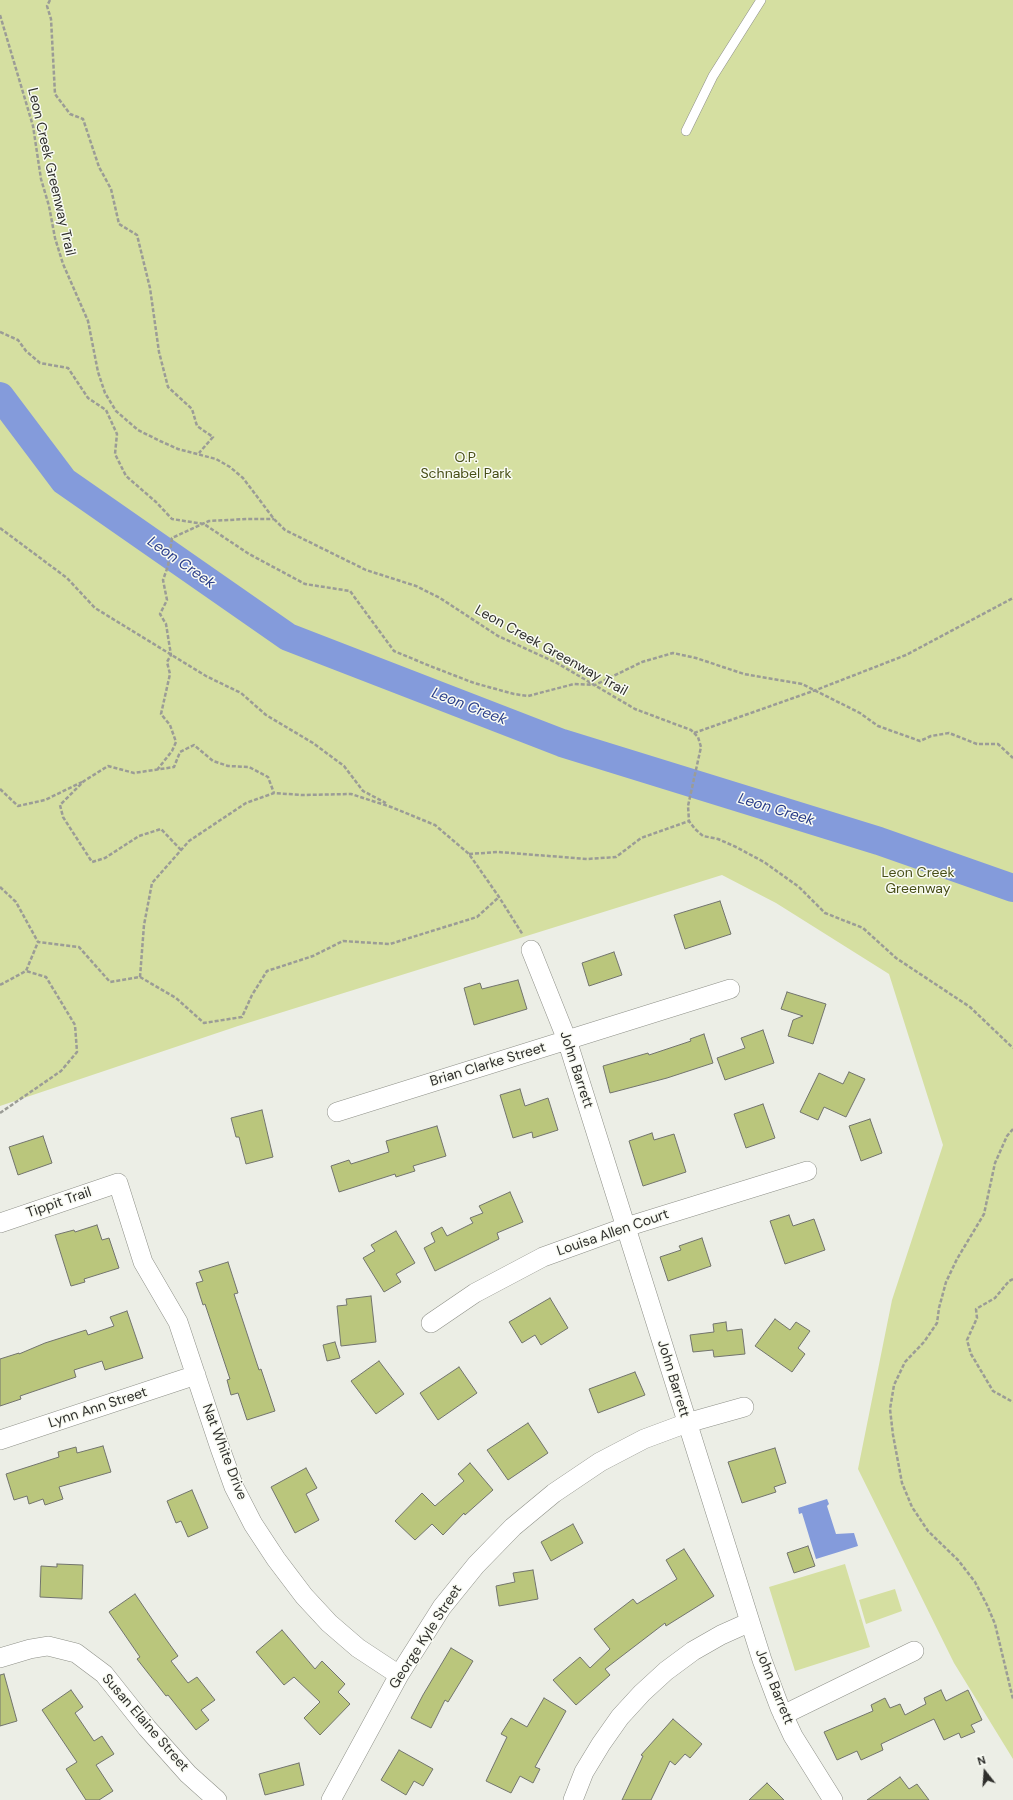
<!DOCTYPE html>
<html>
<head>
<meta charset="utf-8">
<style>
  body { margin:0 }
  #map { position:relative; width:1013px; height:1800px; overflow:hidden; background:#eceee6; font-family:"DM Sans",sans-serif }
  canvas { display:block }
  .north { position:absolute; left:965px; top:1752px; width:40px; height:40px; -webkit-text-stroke:3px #f9fbf3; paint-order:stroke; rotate:343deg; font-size:11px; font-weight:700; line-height:16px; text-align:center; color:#2f2f2c }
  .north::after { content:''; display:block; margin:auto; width:14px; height:18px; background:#2f2f2c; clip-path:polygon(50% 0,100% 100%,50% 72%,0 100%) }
</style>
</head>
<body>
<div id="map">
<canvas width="1013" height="1800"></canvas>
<div class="north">N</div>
</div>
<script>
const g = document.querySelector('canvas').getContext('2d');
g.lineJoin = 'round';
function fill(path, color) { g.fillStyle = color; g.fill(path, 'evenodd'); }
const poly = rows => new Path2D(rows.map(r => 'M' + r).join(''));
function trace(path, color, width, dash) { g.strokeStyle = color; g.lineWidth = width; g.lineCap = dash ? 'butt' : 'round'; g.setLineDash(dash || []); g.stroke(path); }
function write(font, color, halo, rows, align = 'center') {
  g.font = font + ' "DM Sans",sans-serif'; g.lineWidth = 3; g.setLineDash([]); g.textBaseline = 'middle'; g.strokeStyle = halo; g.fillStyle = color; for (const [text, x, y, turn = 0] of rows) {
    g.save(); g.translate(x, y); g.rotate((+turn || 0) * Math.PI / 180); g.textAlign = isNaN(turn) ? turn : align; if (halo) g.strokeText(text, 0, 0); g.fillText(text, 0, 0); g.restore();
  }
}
fill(poly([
  [0,0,1013,0,1013,1759,954,1663,858,1469,892,1300,943,1145,889,974,776,903,722,875,238,1026,0,1106],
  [845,1564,870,1647,795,1671,769,1587],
  [895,1589,902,1611,866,1624,859,1600]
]), '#d5dfa1');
fill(poly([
  [827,1499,829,1504,827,1506,836,1534,854,1533,858,1546,816,1559,802,1513,799,1514,798,1508]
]), '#849bdb');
trace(poly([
  [0,396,64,481,288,637,562,743,879,841,1013,888]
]), '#849bdb', 28);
const building = poly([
  [720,901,731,934,685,949,674,915,720,901],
  [614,952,622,975,589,986,582,963,614,952],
  [518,980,527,1009,474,1025,464,988,480,983,482,989,518,980],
  [787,992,826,1004,813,1044,788,1036,793,1020,803,1016,781,1009,787,992],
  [763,1030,774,1063,725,1080,717,1058,745,1048,741,1038,763,1030],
  [704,1034,713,1063,667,1078,610,1093,603,1066,648,1053,649,1055,691,1041,690,1039,704,1034],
  [849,1072,865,1079,846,1117,824,1107,818,1120,800,1112,819,1073,843,1084,849,1072],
  [520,1089,525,1106,548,1098,558,1130,533,1138,532,1132,513,1138,500,1095,520,1089],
  [763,1104,775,1138,746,1148,734,1114,763,1104],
  [262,1110,273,1157,246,1164,239,1137,236,1137,231,1118,262,1110],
  [870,1119,882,1153,861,1161,849,1126,870,1119],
  [437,1126,446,1156,413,1166,415,1171,396,1177,395,1174,339,1192,331,1166,349,1160,351,1164,389,1152,386,1141,437,1126],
  [652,1133,654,1140,674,1134,686,1172,643,1186,629,1141,652,1133],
  [43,1136,52,1163,18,1175,9,1147,43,1136],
  [510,1192,523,1222,497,1233,499,1239,435,1271,424,1248,435,1242,431,1233,442,1227,447,1236,473,1223,470,1218,483,1213,479,1206,510,1192],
  [789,1215,793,1226,814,1219,825,1250,785,1264,770,1221,789,1215],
  [97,1225,102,1240,109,1238,119,1268,84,1279,85,1282,71,1286,55,1235,74,1230,75,1232,97,1225],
  [396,1231,415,1263,396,1274,401,1282,384,1292,363,1258,375,1251,371,1245,396,1231],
  [702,1238,711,1266,668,1281,660,1257,681,1250,679,1246,702,1238],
  [228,1262,238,1293,234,1294,259,1370,261,1369,275,1411,247,1420,238,1393,231,1395,227,1380,230,1379,205,1304,203,1305,196,1283,203,1281,199,1271,228,1262],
  [371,1296,376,1342,341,1346,337,1306,347,1305,346,1299,371,1296],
  [550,1298,568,1328,541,1345,535,1335,522,1343,509,1322,550,1298],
  [127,1311,143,1358,105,1370,102,1361,74,1370,76,1377,20,1396,21,1399,0,1406,0,1359,19,1353,19,1354,45,1343,86,1330,88,1335,114,1326,110,1317,127,1311],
  [775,1319,790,1330,796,1322,810,1331,798,1348,805,1354,792,1372,755,1346,775,1319],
  [726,1322,727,1331,742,1329,745,1354,714,1357,713,1350,693,1352,690,1335,714,1332,713,1324,726,1322],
  [335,1342,340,1358,327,1361,323,1345,335,1342],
  [379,1361,404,1394,376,1414,351,1381,379,1361],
  [459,1367,477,1393,438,1420,420,1393,459,1367],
  [635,1372,645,1395,598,1413,589,1389,635,1372],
  [528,1423,548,1453,508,1480,487,1450,528,1423],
  [103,1446,111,1472,59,1487,63,1499,45,1505,43,1499,29,1504,27,1496,14,1500,6,1474,59,1457,58,1452,76,1447,77,1453,103,1446],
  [775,1448,786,1483,774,1487,776,1492,742,1503,728,1462,775,1448],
  [470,1463,493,1490,465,1515,464,1513,443,1535,432,1524,415,1540,395,1521,422,1493,435,1506,464,1481,458,1474,470,1463],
  [306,1468,317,1488,306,1494,319,1520,295,1533,271,1487,306,1468],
  [192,1490,208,1528,188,1537,181,1521,176,1523,167,1501,192,1490],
  [573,1524,583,1543,551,1561,541,1542,573,1524],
  [808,1546,815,1566,794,1573,787,1553,808,1546],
  [684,1549,714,1596,666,1626,665,1623,605,1669,610,1675,576,1705,553,1680,580,1657,590,1668,610,1649,594,1629,633,1599,637,1604,677,1579,666,1560,684,1549],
  [57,1564,83,1565,82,1599,40,1597,41,1566,57,1567,57,1564],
  [533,1570,538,1599,499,1606,496,1586,515,1582,513,1573,533,1570],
  [135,1594,158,1628,178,1656,171,1661,188,1683,197,1677,215,1700,201,1710,209,1720,196,1730,168,1695,166,1696,137,1659,140,1657,109,1612,135,1594],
  [282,1630,315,1669,322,1661,345,1684,338,1692,350,1704,320,1735,304,1718,320,1702,294,1677,284,1685,256,1652,282,1630],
  [451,1648,473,1661,448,1702,445,1700,431,1728,411,1718,423,1695,451,1648],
  [4,1674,17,1721,0,1726,0,1675,4,1674],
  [71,1690,83,1707,75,1713,94,1741,102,1736,114,1754,96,1765,113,1791,99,1800,86,1800,66,1769,77,1762,42,1710,71,1690],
  [941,1690,946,1701,968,1690,982,1720,971,1725,975,1732,961,1738,959,1733,944,1740,934,1719,881,1744,883,1750,861,1760,857,1751,837,1760,824,1732,873,1711,871,1705,885,1698,890,1708,900,1704,905,1715,926,1704,924,1698,941,1690],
  [544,1698,566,1711,535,1767,540,1769,533,1783,520,1776,511,1793,486,1781,507,1737,501,1734,511,1718,527,1727,544,1698],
  [673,1719,702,1744,690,1758,685,1754,675,1765,670,1761,651,1800,622,1800,643,1756,641,1755,673,1719],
  [399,1750,433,1769,423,1786,414,1781,406,1795,381,1780,399,1750],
  [299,1763,304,1785,265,1795,259,1774,299,1763],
  [900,1777,909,1789,917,1784,929,1800,867,1800,900,1777],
  [767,1783,784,1800,749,1800,767,1783]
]);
fill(building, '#bac67c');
trace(building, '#72746d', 1);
const service = poly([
  [686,131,713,76,761,0]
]);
const minor = poly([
  [531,950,567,1040,762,1660,780,1708,793,1736,833,1800],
  [337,1112,730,989],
  [0,1223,118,1183,143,1262,178,1322,220,1448,234,1487,253,1524,276,1559,304,1596,329,1623,358,1648,399,1675],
  [431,1323,475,1293,543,1257,626,1227,807,1171],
  [0,1440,196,1375],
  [0,1658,30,1649,48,1646,76,1653,104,1674,147,1728,188,1774,217,1800],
  [783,1715,914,1651],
  [331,1800,399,1675,442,1607,476,1565,513,1527,554,1493,600,1462,644,1439,687,1423,744,1407],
  [573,1800,584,1772,601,1744,620,1717,642,1693,666,1671,693,1651,721,1635,750,1622]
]);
trace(service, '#8e9088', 10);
trace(minor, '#8e9088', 20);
trace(poly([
  [50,0,47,6,51,19,55,94,70,114,83,119,99,167,111,189,119,224,137,235,150,288,159,352,168,387,192,409,197,426,213,437,199,453],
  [0,15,33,126,41,179,49,206,55,238,63,264,88,321,98,372,105,393,116,411,138,430,160,441,178,449,216,459,230,467,243,478,274,519,285,530,366,570,416,586,440,598,498,636,557,663,635,709,691,730,698,737,701,747,688,806,689,821,695,829,703,836,718,839,736,847,764,862,799,887,825,913,863,928,896,958,970,1007,1013,1048],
  [0,332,18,340,26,351,40,363,68,368,88,398,106,410,117,434,115,454,126,476,156,502,172,519,204,524,249,554,305,584,350,591,394,651,430,666,474,683,514,694,528,696,574,684,595,685,642,662,673,653,696,658,744,674,802,684,860,713,878,726,920,741,931,736,949,733,977,744,998,744,1013,758],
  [0,528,67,578,95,608,206,676,241,693,266,715,313,743,344,766,363,791,386,803],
  [694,733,816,690,906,655,1013,598],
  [157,770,172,751,176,742,170,725,161,714,170,674,167,662,171,655,166,624,160,614,167,600,163,580,168,566,172,538,209,521,247,519,274,519],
  [0,789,18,806,45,800,82,782],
  [181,850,161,829,139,836,105,858,92,862,63,817,60,805,84,781,108,766,134,773,174,767,180,752,194,745,213,761,228,766,249,767,268,777,274,793],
  [469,854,498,852,587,859,616,857,641,838,689,821],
  [0,887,16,902,38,942,79,947,110,982,140,977,144,925,152,883,189,841,246,803,274,793,302,795,351,794,391,807,435,825,469,854,499,897,523,935],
  [140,977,176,998,204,1023,242,1017,252,995,267,971,313,956,343,941,390,944,477,917,499,897],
  [0,985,26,971,38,942],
  [0,1113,61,1071,77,1052,75,1025,46,977,26,971],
  [1013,1129,1007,1136,995,1163,984,1214,957,1259,946,1282,939,1308,937,1323,924,1342,905,1362,894,1385,890,1409,893,1435,902,1483,912,1507,928,1531,958,1560,975,1582,987,1605,995,1624,1013,1699],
  [1013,1279,1009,1281,995,1298,976,1309,977,1318,967,1340,971,1354,993,1391,1013,1402]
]), '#9b9c96', 2.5, [4, 2]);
trace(service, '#fff', 9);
trace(minor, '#fff', 19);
write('14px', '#2f2f2c', '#f9fbf3', [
  ["Leon Creek Greenway Trail",51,172,77],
  ["Leon Creek Greenway Trail",551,651,29],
  ["Brian Clarke Street",488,1065,-17],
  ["John Barrett",576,1070,72],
  ["Tippit Trail",59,1203,-19],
  ["Louisa Allen Court",613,1233,-19],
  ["John Barrett",673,1379,73],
  ["Lynn Ann Street",98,1408,-18],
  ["Nat White Drive",224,1452,69],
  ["George Kyle Street",426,1637,-57],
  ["John Barrett",774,1687,68],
  ["Susan Elaine Street",145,1723,49]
]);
write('14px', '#474e17', '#f9fbf3', [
  ["O.P.",466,458],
  ["Schnabel Park",466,474],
  ["Leon Creek",918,873],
  ["Greenway",918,889]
]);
write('italic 15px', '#2a3e8a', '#f9fbf3', [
  ["Leon Creek",181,563,35],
  ["Leon Creek",469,707,21],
  ["Leon Creek",776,810,17]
]);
</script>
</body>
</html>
